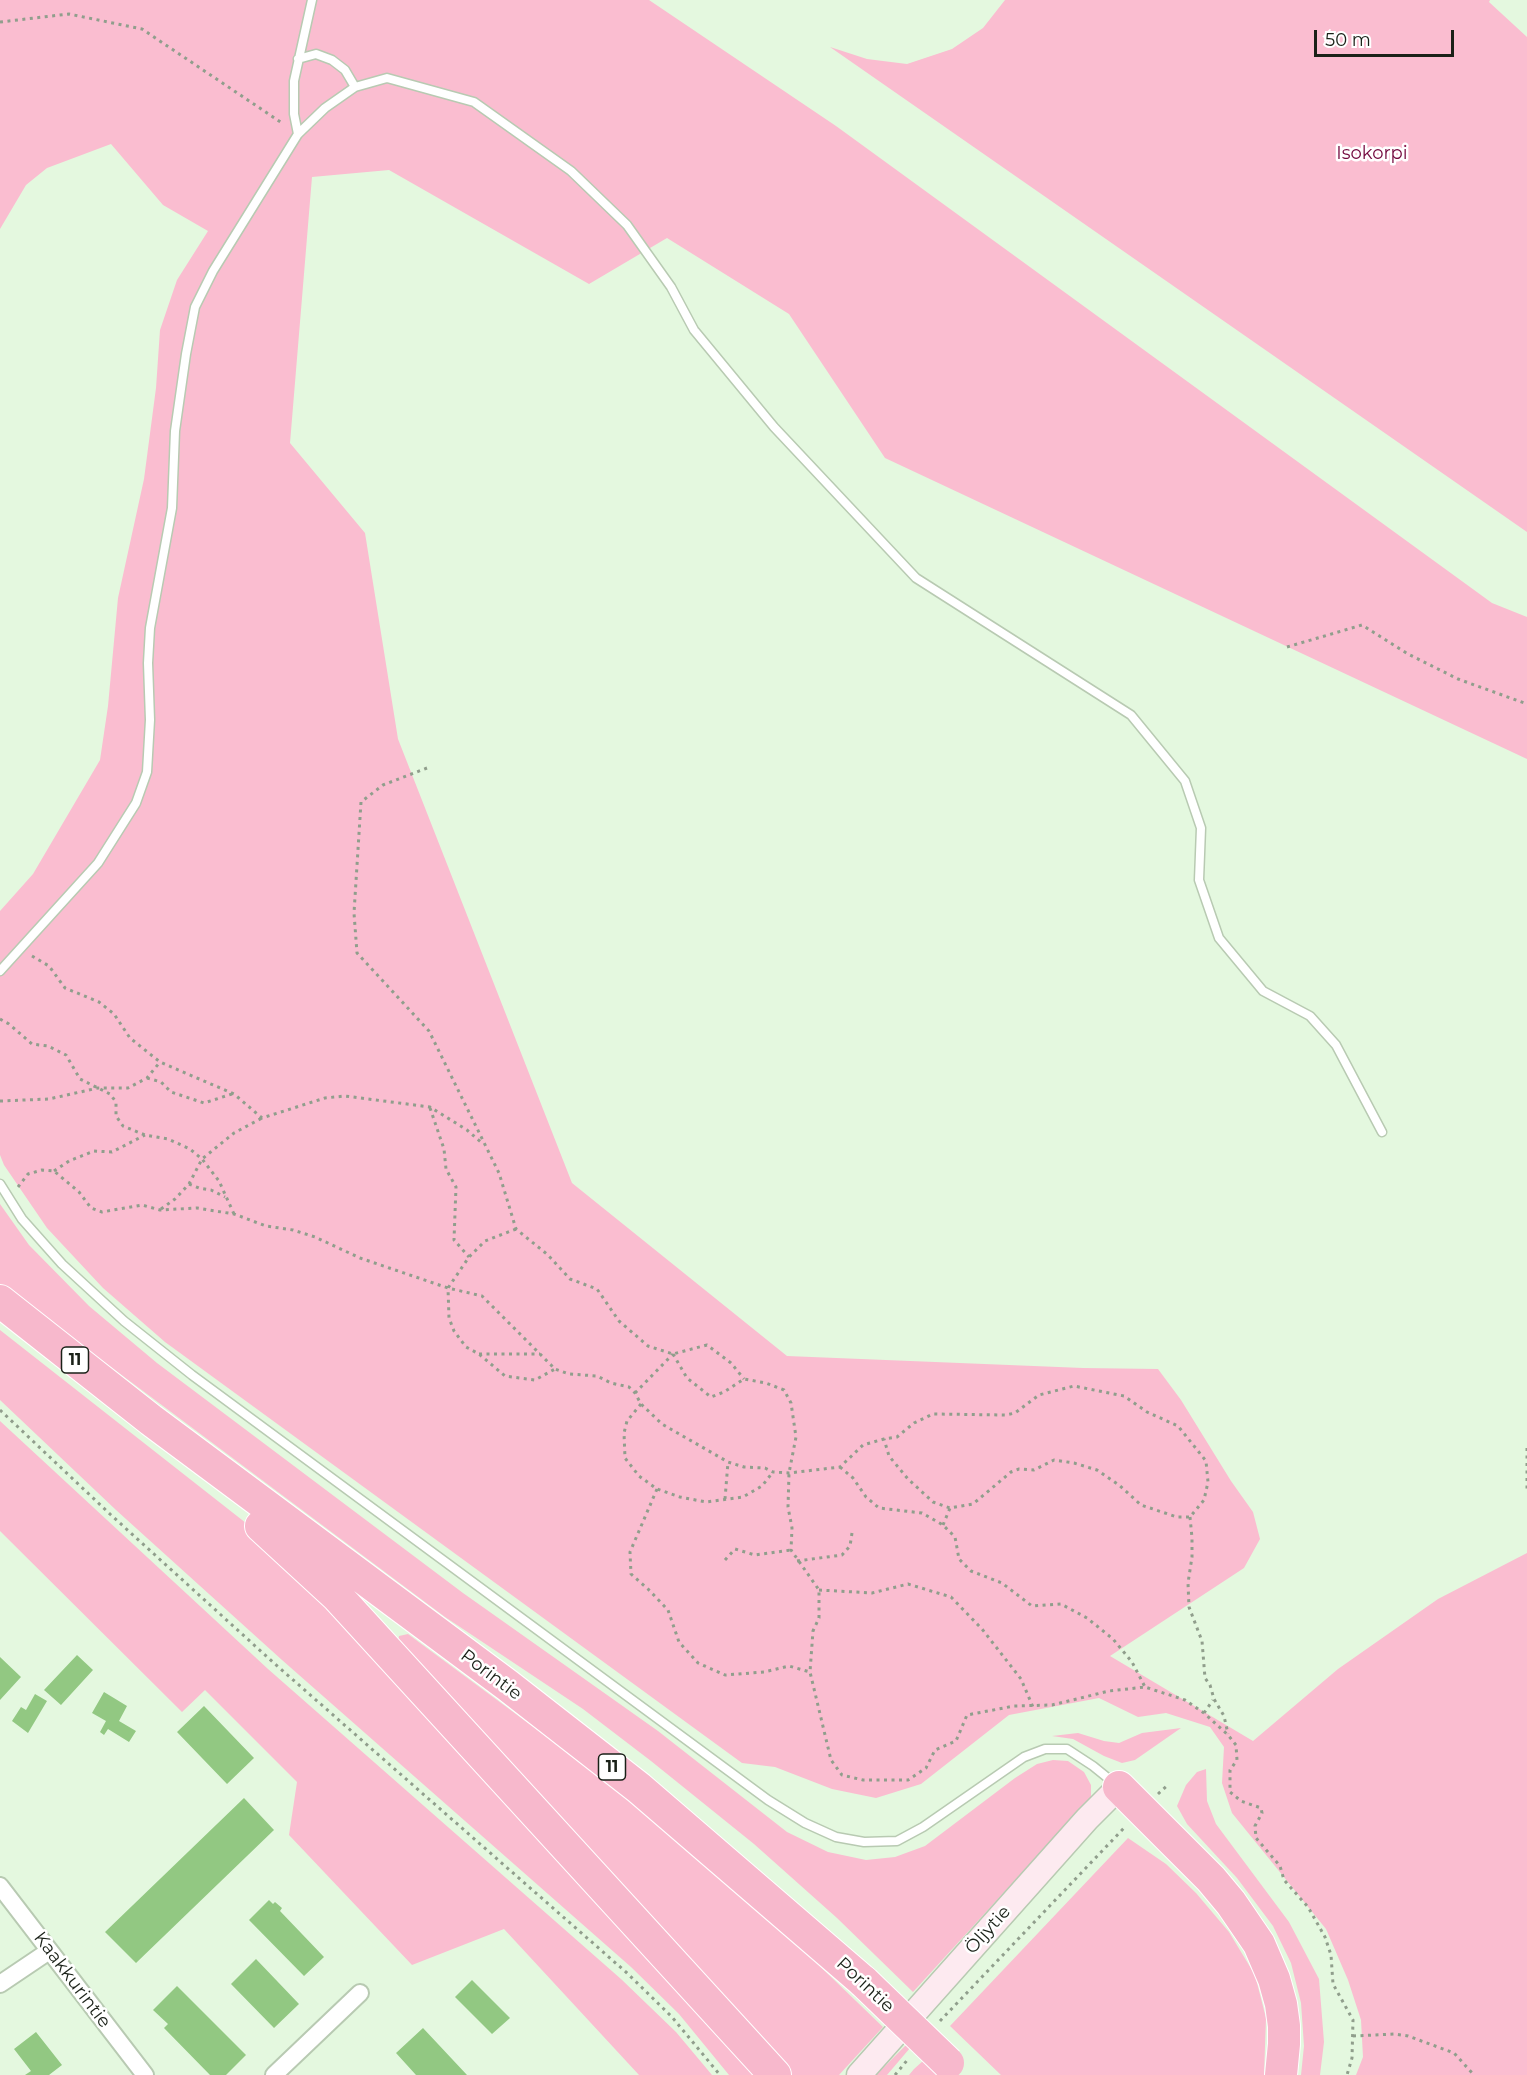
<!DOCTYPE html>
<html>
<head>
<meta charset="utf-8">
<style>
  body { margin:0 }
  #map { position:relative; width:1527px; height:2075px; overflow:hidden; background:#e4f8df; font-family:Montserrat,sans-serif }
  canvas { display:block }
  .scale { position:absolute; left:1314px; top:30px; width:140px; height:27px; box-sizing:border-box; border:3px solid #1a2118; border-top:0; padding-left:8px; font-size:18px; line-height:21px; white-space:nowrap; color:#1a2118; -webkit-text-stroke:4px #fff; paint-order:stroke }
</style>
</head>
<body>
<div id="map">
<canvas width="1527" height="2075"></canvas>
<div class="scale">50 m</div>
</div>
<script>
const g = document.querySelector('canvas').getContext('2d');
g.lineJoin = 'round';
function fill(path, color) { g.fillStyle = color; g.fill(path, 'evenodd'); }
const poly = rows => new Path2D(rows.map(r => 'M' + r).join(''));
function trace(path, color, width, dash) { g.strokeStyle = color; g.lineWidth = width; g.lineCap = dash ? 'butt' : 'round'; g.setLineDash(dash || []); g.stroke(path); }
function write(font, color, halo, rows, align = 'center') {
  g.font = font + ' Montserrat,sans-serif'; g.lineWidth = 5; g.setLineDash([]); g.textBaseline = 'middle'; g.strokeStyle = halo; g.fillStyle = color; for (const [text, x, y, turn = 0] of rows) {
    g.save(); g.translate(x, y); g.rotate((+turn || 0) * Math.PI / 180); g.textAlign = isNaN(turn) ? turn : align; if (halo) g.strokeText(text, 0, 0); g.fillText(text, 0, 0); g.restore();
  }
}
fill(poly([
  [0,0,649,0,836,126,1492,603,1527,617,1527,759,885,458,789,314,667,238,589,284,389,170,312,177,290,443,365,533,398,739,572,1183,787,1356,1083,1368,1158,1369,1181,1400,1231,1481,1253,1512,1260,1539,1244,1568,1110,1656,1253,1741,1338,1669,1438,1599,1527,1553,1527,2075,1356,2075,1363,2057,1361,2020,1348,1980,1326,1929,1232,1813,1222,1783,1224,1747,1210,1727,1166,1713,1138,1717,1099,1698,1009,1715,921,1784,876,1798,832,1789,775,1767,742,1763,165,1342,103,1288,47,1228,4,1165,0,1155,0,911,33,874,100,760,108,706,118,598,144,479,156,388,160,330,177,280,208,231,163,205,111,144,47,168,26,185,0,229],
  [1005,0,1490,0,1489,2,1527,37,1527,532,830,47,867,59,907,64,952,49,983,28],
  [0,1204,29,1245,89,1306,157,1363,463,1593,658,1731,787,1832,828,1852,866,1860,895,1857,925,1846,1015,1778,1037,1764,1053,1760,1068,1761,1084,1772,1091,1785,1091,1797,913,1992,837,1918,754,1844,651,1761,583,1709,445,1617,0,1284],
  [0,1330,251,1527,763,2075,729,2075,679,2014,631,1967,282,1660,116,1510,0,1400],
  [0,1421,268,1669,621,1979,676,2032,712,2075,639,2075,504,1929,412,1965,289,1835,297,1782,205,1690,182,1712,0,1531],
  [408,1634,609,1783,747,1896,883,2027,839,2075,785,2075,398,1642,399,1636],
  [1181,1728,1135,1760,1122,1763,1104,1756,1073,1739,1052,1736,1078,1733,1104,1741,1119,1743,1142,1733],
  [1206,1769,1207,1801,1216,1824,1289,1922,1319,1979,1324,2042,1320,2075,1301,2075,1304,2046,1301,2003,1291,1963,1273,1926,1237,1878,1187,1824,1177,1806,1186,1785,1197,1772],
  [1128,1838,1166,1864,1196,1893,1229,1932,1255,1975,1266,2018,1264,2075,1001,2075,950,2026],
  [906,2045,910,2048,887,2075,876,2075],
  [924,2060,939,2075,909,2075,914,2069]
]), '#fabdd0');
fill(poly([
  [77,1655,93,1670,61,1705,44,1690],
  [0,1657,21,1677,0,1700],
  [104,1692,127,1706,119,1721,136,1731,129,1742,108,1729,104,1735,100,1732,106,1721,92,1713],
  [35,1694,47,1701,28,1733,12,1721,21,1707,26,1710],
  [204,1706,254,1758,227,1784,177,1732],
  [244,1798,274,1830,136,1963,105,1932],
  [269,1900,273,1904,275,1902,282,1908,280,1911,324,1957,304,1976,249,1920],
  [256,1959,299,2004,274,2028,231,1984],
  [472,1980,510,2018,492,2034,455,1997],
  [177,1986,246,2055,226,2075,210,2075,164,2028,168,2024,153,2010],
  [423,2028,467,2075,416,2075,396,2053],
  [36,2032,62,2065,49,2075,25,2075,31,2071,14,2049]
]), '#92c882');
const lane = poly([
  [298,59,316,54,332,60,345,70,355,87],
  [298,134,294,114,294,81,312,0],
  [0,971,98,863,136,803,147,772,150,720,148,663,150,628,172,508,175,431,186,354,195,307,213,271,298,134,325,108,355,87,387,78,474,102,571,171,627,225,671,287,694,330,774,427,916,578,1131,715,1185,781,1201,828,1199,880,1219,938,1263,991,1310,1016,1336,1045,1382,1132],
  [0,1184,22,1219,62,1264,124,1321,192,1375,768,1800,805,1823,836,1837,864,1842,897,1841,923,1827,1024,1757,1045,1749,1067,1749,1093,1766,1114,1783]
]);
const street = poly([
  [0,1886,145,2075],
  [0,1984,49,1951],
  [274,2075,360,1993]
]);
const secondary = poly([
  [859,2075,1087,1819,1119,1787]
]);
const highway = poly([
  [0,1301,151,1420,507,1685,639,1788,864,1982],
  [261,1526,337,1596,775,2075],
  [1119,1787,1211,1879,1231,1903,1259,1944,1274,1979,1281,2004,1284,2026,1284,2044,1281,2075]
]);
trace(lane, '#b8cab2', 11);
trace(street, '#b8cab2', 20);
trace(secondary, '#b8cab2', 27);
trace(highway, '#fff', 34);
trace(poly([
  [0,22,69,14,142,29,282,123],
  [1287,647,1362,625,1408,654,1458,679,1527,704],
  [427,768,383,785,361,802,354,913,357,953,429,1031,499,1173,516,1229,548,1255,570,1279,597,1289,619,1321,648,1346,673,1354,707,1345,731,1363,744,1379],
  [32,956,49,966,65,988,99,1002,114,1014,130,1038,160,1062,234,1094,262,1118,325,1098,345,1096,430,1107,467,1130,483,1144],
  [0,1019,9,1024,32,1044,48,1046,66,1055,80,1079,110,1094,116,1102,116,1116,123,1126,145,1135,168,1139,190,1149,202,1159,219,1181,234,1214],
  [147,1078,161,1082,171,1092,204,1103,232,1094],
  [0,1101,49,1099,98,1088,128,1088,147,1078,160,1062],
  [430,1108,444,1149,446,1169,456,1187,454,1240,469,1257],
  [54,1171,69,1161,94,1151,112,1152,145,1135],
  [189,1184,199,1188,211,1190,225,1197],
  [18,1187,28,1174,42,1170,54,1171,79,1192,91,1208,102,1212,142,1205,160,1210,197,1208,234,1214,266,1226,293,1230,315,1237,360,1258,448,1288,482,1296,555,1369,569,1374,597,1376,611,1383,629,1387,635,1393,641,1404,662,1424,728,1462,744,1467,765,1468,773,1472,789,1473,840,1467,863,1445,884,1439,897,1437,914,1423,933,1414,1006,1415,1015,1413,1039,1395,1074,1386,1124,1396,1147,1412,1178,1426,1206,1461,1208,1482,1204,1500,1190,1517,1177,1517,1141,1505,1119,1485,1097,1470,1074,1463,1054,1460,1034,1470,1019,1469,1011,1472,973,1504,950,1508,933,1502,908,1479,889,1456,884,1439],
  [161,1209,175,1199,189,1184,202,1159,234,1133,262,1118],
  [516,1229,485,1241,469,1257,448,1288,449,1318,454,1331,466,1347,479,1354,505,1376,535,1380,555,1369],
  [479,1354,540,1354],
  [673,1354,687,1378,711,1397,724,1392,744,1379,766,1383,784,1390,791,1403,796,1437,789,1473,788,1507,792,1528,791,1550,819,1590,819,1618,813,1631,810,1672,831,1760,842,1775,863,1780,908,1780,926,1768,935,1750,956,1741,967,1715,1014,1706,1052,1705,1109,1691,1145,1687,1185,1700,1204,1713,1228,1735,1236,1745,1237,1760,1230,1770,1230,1792,1241,1801,1261,1808,1262,1813,1255,1826,1256,1838,1280,1866,1284,1880,1308,1907,1325,1937,1331,1955,1333,1984,1353,2020,1352,2058,1347,2075],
  [635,1393,673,1354],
  [641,1404,627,1421,624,1433,625,1458,639,1476,657,1489,680,1497,706,1502,743,1497,762,1486,773,1472],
  [0,1410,111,1515,275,1664,627,1973,672,2017,720,2075],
  [1527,1448,1527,1492],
  [840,1467,853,1478,866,1497,879,1508,922,1513,943,1525,955,1537,959,1559,971,1571,1002,1583,1032,1606,1061,1604,1087,1618,1113,1639,1132,1662,1145,1687],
  [657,1489,630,1552,631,1574,648,1589,668,1610,679,1642,698,1663,725,1675,764,1672,789,1666,810,1672],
  [725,1499,728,1462],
  [1190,1517,1192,1538,1192,1557,1188,1583,1189,1607,1202,1641,1205,1678,1210,1685,1214,1699,1224,1716,1228,1734],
  [943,1525,950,1508],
  [725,1560,735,1549,755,1555,791,1550],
  [797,1561,842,1555,850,1546,852,1533],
  [819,1590,872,1593,908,1584,951,1597,982,1629,1021,1679,1033,1707],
  [1204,1713,1213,1700],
  [1158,1794,1169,1784],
  [940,2021,1124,1828],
  [1353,2036,1395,2034,1408,2036,1454,2053,1474,2075],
  [895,2075,909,2058]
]), '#909e8c', 3, [3, 4.5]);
trace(lane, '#fff', 8);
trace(street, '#fff', 16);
trace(secondary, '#fdeaf0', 24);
trace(highway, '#f7b8cc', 32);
const highwayBridge = poly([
  [864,1982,948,2063]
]);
trace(highwayBridge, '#fff', 34, []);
trace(highwayBridge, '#f7b8cc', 32);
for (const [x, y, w] of [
  [75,1360,27],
  [612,1767,27]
]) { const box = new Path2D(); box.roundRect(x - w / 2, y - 13, w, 26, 4.5); g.fillStyle = '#fff'; g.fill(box); trace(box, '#1a2118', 1.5); }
write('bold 16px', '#1a2118', null, [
  ["11",75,1360],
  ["11",612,1767]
]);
write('18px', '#73083e', '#fff', [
  ["Isokorpi",1372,154]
]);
write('18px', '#1a2118', '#fff', [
  ["Porintie",491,1675,37],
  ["Öljytie",988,1930,-48],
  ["Kaakkurintie",72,1980,53],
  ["Porintie",865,1985,43]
]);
</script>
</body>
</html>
